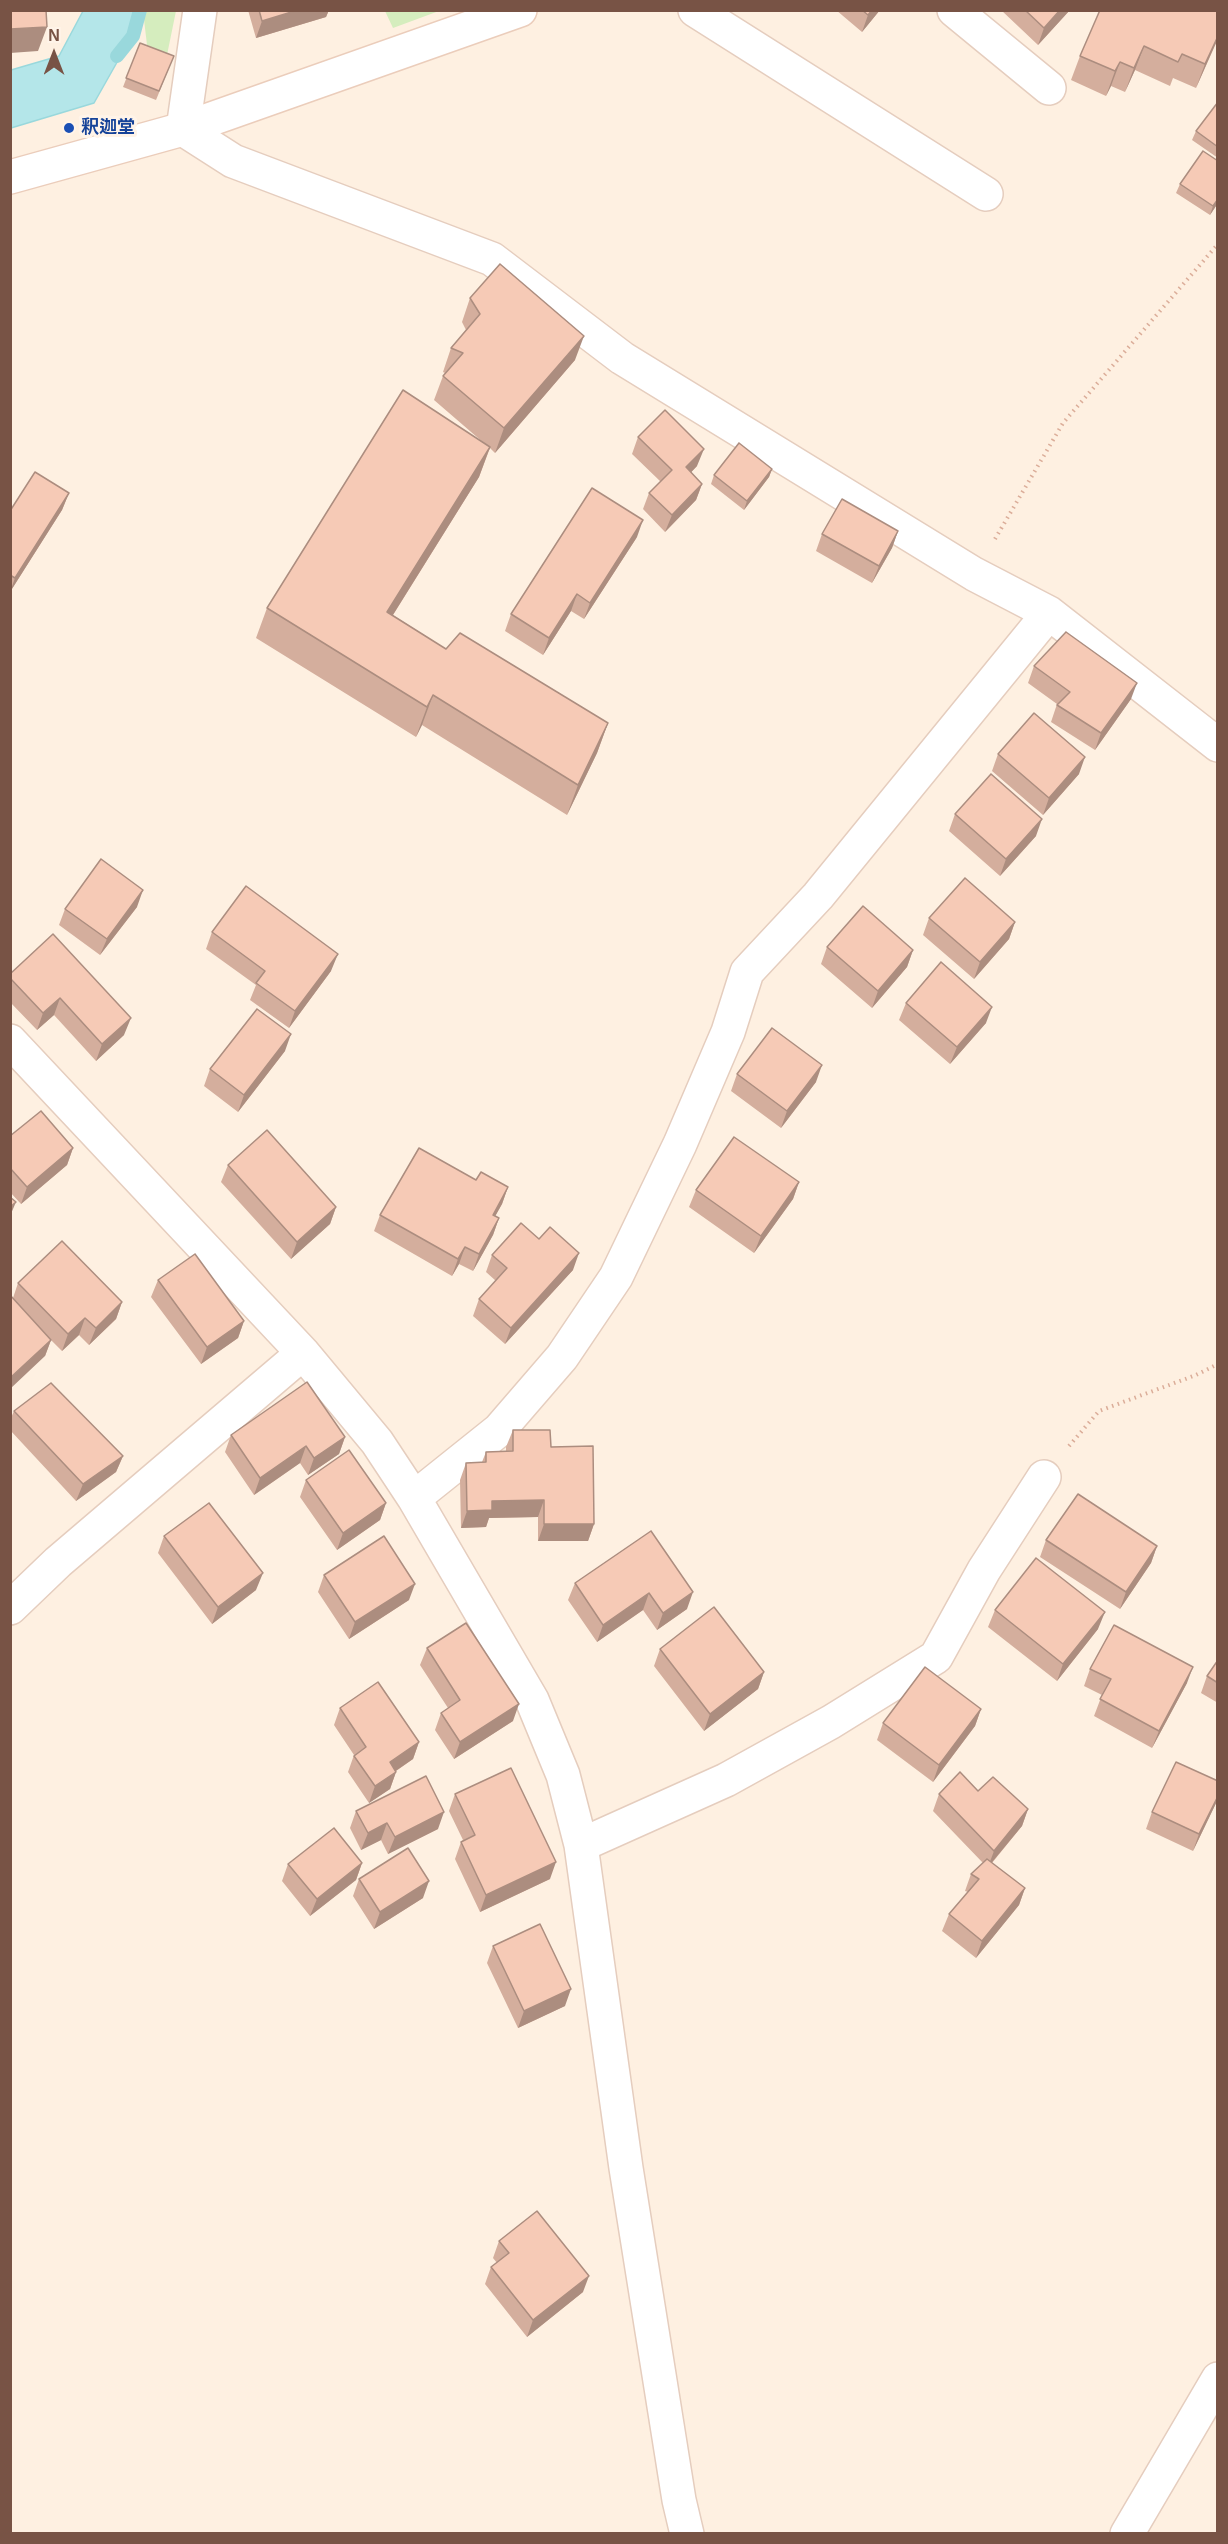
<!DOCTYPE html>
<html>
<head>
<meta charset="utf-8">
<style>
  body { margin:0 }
  #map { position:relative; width:1228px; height:2544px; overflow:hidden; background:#fef0e1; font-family:Helvetica,sans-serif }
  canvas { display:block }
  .frame { position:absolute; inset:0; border:12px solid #785345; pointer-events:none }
  .north { position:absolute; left:24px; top:24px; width:60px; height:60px; -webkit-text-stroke:4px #fff4e9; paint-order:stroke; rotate:0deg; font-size:16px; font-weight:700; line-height:24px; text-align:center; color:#785345 }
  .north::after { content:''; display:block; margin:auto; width:21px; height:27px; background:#785345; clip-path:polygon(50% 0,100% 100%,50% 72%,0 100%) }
</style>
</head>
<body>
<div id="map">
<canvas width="1228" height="2544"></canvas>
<div class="frame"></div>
<div class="north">N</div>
</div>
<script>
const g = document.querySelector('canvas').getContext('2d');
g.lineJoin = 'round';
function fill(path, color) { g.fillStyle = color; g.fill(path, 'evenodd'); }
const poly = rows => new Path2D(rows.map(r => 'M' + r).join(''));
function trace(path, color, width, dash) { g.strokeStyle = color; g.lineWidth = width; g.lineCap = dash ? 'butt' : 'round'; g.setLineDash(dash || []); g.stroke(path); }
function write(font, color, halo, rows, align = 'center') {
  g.font = font + ' Helvetica,"Noto Sans JP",sans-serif'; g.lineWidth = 6; g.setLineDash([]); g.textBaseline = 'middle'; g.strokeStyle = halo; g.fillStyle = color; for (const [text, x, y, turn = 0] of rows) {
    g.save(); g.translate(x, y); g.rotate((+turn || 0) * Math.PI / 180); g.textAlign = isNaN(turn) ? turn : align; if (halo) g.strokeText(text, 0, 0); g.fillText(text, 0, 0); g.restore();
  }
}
fill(poly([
  [143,11,176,11,167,55,147,45],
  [385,11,439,11,393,28]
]), '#d5edbe');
const water = poly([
  [83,11,146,11,94,103,11,128,11,70,59,56,83,11]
]);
fill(water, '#b4e6e9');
trace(water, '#99d8dc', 1.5);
trace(poly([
  [117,56,133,36,140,10]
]), '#99d8dc', 14);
const street = poly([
  [200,10,183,129,233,161,492,259,622,358,974,574,1049,613,1218,745],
  [695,10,986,194],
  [954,10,1049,88],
  [10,1041,303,1353,377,1442,414,1498,532,1700,563,1775,581,1845,626,2168,679,2500,687,2534],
  [414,1498,499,1430,562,1357,616,1277,680,1144,728,1032,747,972,818,896,1049,613],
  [10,1608,58,1562,303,1353],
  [581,1845,726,1780,831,1722,936,1657,984,1570,1044,1477],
  [1127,2534,1218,2379]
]);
const secondary = poly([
  [10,177,183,129,520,10]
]);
trace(street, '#e5cdbe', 36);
trace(secondary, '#ebcdbb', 36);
trace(poly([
  [995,539,1063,423,1218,244],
  [1069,1446,1099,1411,1196,1375,1218,1364]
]), '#dbad99', 4, [1.5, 4.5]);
trace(street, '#fff', 33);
trace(secondary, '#fff', 33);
fill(poly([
  [248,10,329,10,326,17,256,38],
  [836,10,880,10,862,32],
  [1001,10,1070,10,1038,45],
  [1218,20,1218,39,1196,88,1173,78,1170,86,1135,70,1125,92,1111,86,1106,96,1071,80,1080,56],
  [140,43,174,56,156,100,123,87],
  [1218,102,1218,158,1192,140,1196,131],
  [1218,161,1218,203,1210,215,1176,193,1180,184],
  [470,298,575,360,495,453,490,448,479,477,393,615,446,649,608,723,597,753,567,815,422,725,416,737,256,638,267,608,485,444,434,400,443,376,445,373,443,372,451,348,466,330,462,322],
  [638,437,697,466,691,472,702,484,696,500,665,532,643,509,649,493,661,482,632,454],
  [772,469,769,477,744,510,711,484,714,475],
  [69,493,62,510,10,592,10,511],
  [898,531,892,548,872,583,816,551,822,534],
  [637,537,584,619,571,611,543,655,505,631,511,614],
  [1034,666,1131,699,1095,750,1051,722,1057,704,1028,683],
  [998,754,1079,774,1043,815,992,771],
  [955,814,1036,836,1000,876,949,831],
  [137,907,100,955,59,925,65,909],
  [929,918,1015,922,1009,939,974,979,923,935],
  [212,932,331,971,289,1028,250,1000,256,985,206,949],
  [53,934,124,1035,96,1061,54,1015,37,1030,10,1002,10,974],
  [827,947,913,950,907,967,872,1008,821,964],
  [906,1003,986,1023,950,1064,899,1020],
  [285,1051,238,1112,204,1086,210,1069],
  [737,1074,816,1082,781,1128,731,1091],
  [10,1136,73,1148,67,1165,21,1204,10,1192],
  [228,1165,336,1207,330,1224,291,1259,221,1182],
  [476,1180,508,1187,502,1204,495,1216,499,1218,493,1235,473,1271,459,1264,452,1276,374,1231,380,1215],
  [799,1182,793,1199,754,1253,689,1207,696,1190],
  [539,1239,573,1270,505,1344,473,1316,479,1299,496,1281,486,1272,492,1255],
  [158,1280,244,1321,238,1338,201,1364,151,1297],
  [18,1283,122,1302,116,1319,89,1345,79,1335,62,1351,51,1340,45,1356,13,1298],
  [14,1411,123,1456,116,1472,76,1501,10,1430,10,1420],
  [513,1430,551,1447,594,1524,588,1541,538,1541,538,1517,489,1518,486,1527,461,1528,460,1480,466,1463,482,1462,486,1452,506,1451,506,1447],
  [231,1435,345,1437,339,1454,308,1475,300,1463,254,1495,225,1452],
  [306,1480,386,1503,380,1520,337,1550,300,1497],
  [651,1531,687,1609,657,1630,643,1610,597,1642,568,1600,575,1583],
  [164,1536,256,1590,212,1624,158,1553],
  [1046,1540,1157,1546,1151,1563,1120,1609,1040,1557],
  [324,1575,409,1600,349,1639,318,1592],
  [995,1610,1098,1629,1057,1681,988,1627],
  [427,1648,513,1721,454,1759,435,1730,441,1713,448,1708,420,1665],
  [660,1649,764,1672,758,1689,704,1731,654,1666],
  [1218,1660,1218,1703,1201,1693,1207,1676],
  [1090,1669,1187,1683,1152,1748,1094,1716,1102,1695,1084,1686],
  [340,1708,419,1742,413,1759,396,1771,396,1772,390,1789,369,1803,348,1772,354,1755,334,1725],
  [981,1709,975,1726,933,1782,877,1740,883,1723],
  [1218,1781,1218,1799,1193,1851,1146,1829,1152,1812],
  [978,1791,1028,1809,1022,1826,992,1863,1025,1888,1019,1905,976,1958,942,1931,949,1914,968,1892,965,1891,971,1874,983,1863,933,1811,939,1794],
  [455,1794,550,1879,480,1912,455,1859,461,1842,463,1840,449,1811],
  [356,1811,438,1829,388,1854,381,1840,361,1850,350,1828],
  [362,1863,356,1880,310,1916,282,1881,288,1864],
  [359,1879,423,1898,374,1929,353,1896],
  [493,1946,565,2006,518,2028,487,1963],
  [499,2241,583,2292,527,2337,485,2284,491,2267,497,2263,493,2258]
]), '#d4ae9d');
fill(poly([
  [298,10,329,10,326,17,256,38,262,21],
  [872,10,880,10,862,32,868,15],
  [1060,10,1070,10,1038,45,1044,28],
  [47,27,38,51,10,53,10,29],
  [1218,36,1218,39,1214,47,1196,88,1205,64],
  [1144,46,1135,70,1125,92,1134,68],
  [1120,62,1111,86,1106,96,1115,71],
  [1218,199,1218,203,1210,215,1213,206],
  [584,336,575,360,495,453,504,428],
  [490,447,479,477,376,642,387,612],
  [704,449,697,466,680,484,686,467],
  [772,469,769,477,744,510,747,501],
  [702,484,696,500,665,532,672,515],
  [69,493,62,510,10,592,15,578],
  [643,520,637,537,584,619,590,603],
  [898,531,892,548,872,583,879,566],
  [577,594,571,611,543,655,549,638],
  [1137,683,1131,699,1095,750,1101,733],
  [433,695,422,725,416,737,427,707],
  [608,723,597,753,567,815,578,785],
  [1085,757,1079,774,1043,815,1049,798],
  [1042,819,1036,836,1000,876,1006,859],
  [143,890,137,907,100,955,107,939],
  [1015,922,1009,939,974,979,980,962],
  [913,950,907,967,872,1008,878,991],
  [338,954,331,971,289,1028,295,1011],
  [60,998,54,1015,37,1030,43,1013],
  [992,1007,986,1023,950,1064,957,1047],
  [131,1018,124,1035,96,1061,102,1044],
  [291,1034,285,1051,238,1112,244,1095],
  [822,1065,816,1082,781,1128,787,1111],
  [73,1148,67,1165,21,1204,27,1187],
  [799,1182,793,1199,754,1253,761,1236],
  [508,1187,502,1204,487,1231,493,1215],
  [16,1202,10,1216,10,1207],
  [336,1207,330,1224,291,1259,297,1242],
  [499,1218,493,1235,473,1271,479,1254],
  [465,1247,459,1264,452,1276,458,1259],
  [579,1253,573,1270,505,1344,511,1328],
  [122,1302,116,1319,89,1345,96,1328],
  [85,1318,79,1335,62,1351,68,1334],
  [244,1321,238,1338,201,1364,207,1347],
  [51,1340,45,1356,10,1389,10,1378],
  [345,1437,339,1454,308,1475,314,1458],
  [306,1446,300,1463,254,1495,260,1478],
  [123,1456,116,1472,76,1501,83,1484],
  [544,1500,538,1517,489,1518,486,1527,461,1528,467,1511,492,1501],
  [386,1503,380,1520,337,1550,343,1533],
  [544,1524,594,1524,588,1541,538,1541],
  [1157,1546,1151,1563,1120,1609,1126,1592],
  [263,1573,256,1590,212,1624,218,1607],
  [415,1584,409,1600,349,1639,355,1622],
  [693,1592,687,1609,657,1630,663,1613],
  [649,1593,643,1610,597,1642,603,1625],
  [1105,1612,1098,1629,1057,1681,1063,1664],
  [1193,1667,1187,1683,1152,1748,1159,1731],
  [764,1672,758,1689,704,1731,710,1714],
  [519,1704,513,1721,454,1759,460,1742],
  [981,1709,975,1726,933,1782,939,1765],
  [419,1742,413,1759,384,1779,390,1762],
  [396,1772,390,1789,369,1803,375,1786],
  [1218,1796,1218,1799,1193,1851,1199,1834],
  [1028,1809,1022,1826,988,1867,994,1851],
  [444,1812,438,1829,388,1854,395,1837],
  [387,1823,381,1840,361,1850,368,1833],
  [556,1862,550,1879,480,1912,486,1895],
  [362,1863,356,1880,310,1916,317,1899],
  [429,1881,423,1898,374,1929,380,1912],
  [1025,1888,1019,1905,976,1958,982,1941],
  [571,1989,565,2006,518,2028,524,2011],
  [589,2276,583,2292,527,2337,533,2320]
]), '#ac8d7f');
const building = poly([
  [10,10,46,10,47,27,10,29,10,10],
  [259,10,298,10,262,21,259,10],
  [862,10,872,10,868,15,862,10],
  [1025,10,1060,10,1044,28,1025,10],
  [1100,10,1218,10,1217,20,1218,20,1218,36,1205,64,1182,54,1178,62,1144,46,1134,68,1120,62,1115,71,1080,56,1100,10],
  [140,43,174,56,159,91,126,78,140,43],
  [1218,102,1218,147,1196,131,1218,102],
  [1203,151,1218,161,1218,199,1213,206,1180,184,1203,151],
  [500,264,584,336,504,428,443,376,463,353,451,348,480,314,470,298,500,264],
  [403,390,490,447,387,612,446,649,460,633,608,723,578,785,433,695,427,707,267,608,403,390],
  [665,410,704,449,686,467,702,484,672,515,649,493,672,470,638,437,665,410],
  [739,443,772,469,747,501,714,475,739,443],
  [35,472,69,493,15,578,10,575,10,511,35,472],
  [592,488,643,520,590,603,577,594,549,638,511,614,592,488],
  [842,499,898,531,879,566,822,534,842,499],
  [1066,632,1137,683,1101,733,1057,705,1070,692,1034,666,1066,632],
  [1034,713,1085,757,1049,798,998,754,1034,713],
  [991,774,1042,819,1006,859,955,814,991,774],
  [101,859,143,890,107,939,65,909,101,859],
  [965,878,1015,922,980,962,929,918,965,878],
  [246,886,338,954,295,1011,256,983,265,971,212,932,246,886],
  [863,906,913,950,878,991,827,947,863,906],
  [53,934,131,1018,102,1044,60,998,43,1013,10,978,10,974,53,934],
  [941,962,992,1007,957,1047,906,1003,941,962],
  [257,1009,291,1034,244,1095,210,1069,257,1009],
  [772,1028,822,1065,787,1111,737,1074,772,1028],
  [41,1111,73,1148,27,1187,10,1168,10,1136,41,1111],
  [267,1130,336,1207,297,1242,228,1165,267,1130],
  [734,1137,799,1182,761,1236,696,1190,734,1137],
  [419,1148,476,1180,481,1172,508,1187,493,1215,499,1218,479,1254,465,1247,458,1259,380,1215,419,1148],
  [10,1197,16,1202,10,1207,10,1197],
  [521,1223,539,1239,550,1227,579,1253,511,1328,479,1299,507,1268,492,1255,521,1223],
  [62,1241,122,1302,96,1328,85,1318,68,1334,18,1283,62,1241],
  [195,1254,244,1321,207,1347,158,1280,195,1254],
  [10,1295,51,1340,10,1378,10,1295],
  [307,1382,345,1437,314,1458,306,1446,260,1478,231,1435,307,1382],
  [51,1383,123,1456,83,1484,14,1411,51,1383],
  [513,1430,550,1430,551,1447,593,1446,594,1524,544,1524,544,1500,492,1501,492,1510,467,1511,466,1463,486,1462,486,1452,513,1451,513,1430],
  [349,1450,386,1503,343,1533,306,1480,349,1450],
  [1078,1494,1157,1546,1126,1592,1046,1540,1078,1494],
  [209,1503,263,1573,218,1607,164,1536,209,1503],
  [651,1531,693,1592,663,1613,649,1593,603,1625,575,1583,651,1531],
  [384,1536,415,1584,355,1622,324,1575,384,1536],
  [1036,1558,1105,1612,1063,1664,995,1610,1036,1558],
  [714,1607,764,1672,710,1714,660,1649,714,1607],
  [466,1623,519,1704,460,1742,441,1713,460,1700,427,1648,466,1623],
  [1114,1625,1193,1667,1159,1731,1100,1699,1111,1679,1090,1669,1114,1625],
  [1218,1660,1218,1683,1207,1676,1218,1660],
  [925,1667,981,1709,939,1765,883,1723,925,1667],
  [378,1682,419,1742,390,1762,396,1772,375,1786,354,1756,366,1747,340,1708,378,1682],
  [1176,1762,1218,1781,1218,1796,1199,1834,1152,1812,1176,1762],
  [511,1768,556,1862,486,1895,461,1842,475,1835,455,1794,511,1768],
  [960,1772,978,1791,993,1777,1028,1809,994,1851,939,1794,960,1772],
  [426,1776,444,1812,395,1837,387,1823,368,1833,356,1811,426,1776],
  [334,1828,362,1863,317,1899,288,1864,334,1828],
  [408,1848,429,1881,380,1912,359,1879,408,1848],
  [987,1859,1025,1888,982,1941,949,1914,979,1879,971,1874,987,1859],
  [540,1924,571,1989,524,2011,493,1946,540,1924],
  [537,2211,589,2276,533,2320,491,2267,509,2253,499,2241,537,2211]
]);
fill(building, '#f6cab6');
trace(building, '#ac8d7f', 1.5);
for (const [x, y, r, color] of [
  [69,128,6,"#1a4fb4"]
]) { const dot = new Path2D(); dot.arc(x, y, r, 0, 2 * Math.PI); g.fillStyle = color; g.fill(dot); trace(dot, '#fff4e9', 2); }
write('bold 18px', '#164399', '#fff4e9', [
  ["釈迦堂",81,128]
], 'left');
</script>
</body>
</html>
